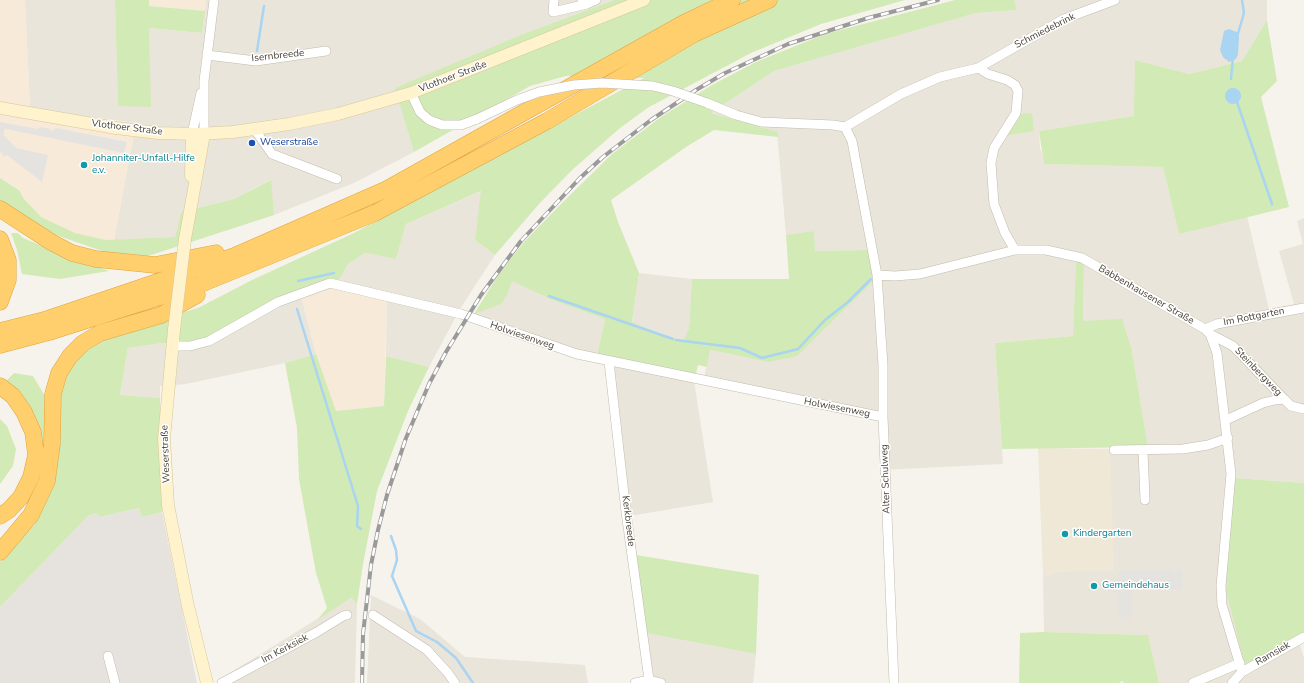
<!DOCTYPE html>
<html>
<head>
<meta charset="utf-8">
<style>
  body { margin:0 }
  canvas { display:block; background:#f6f3ec }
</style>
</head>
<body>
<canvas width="1304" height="683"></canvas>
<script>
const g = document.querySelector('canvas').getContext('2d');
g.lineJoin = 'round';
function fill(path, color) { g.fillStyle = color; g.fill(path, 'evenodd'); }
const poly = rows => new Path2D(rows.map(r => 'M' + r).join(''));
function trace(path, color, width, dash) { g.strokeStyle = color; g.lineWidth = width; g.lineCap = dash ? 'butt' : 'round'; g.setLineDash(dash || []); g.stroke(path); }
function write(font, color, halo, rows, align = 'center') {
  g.font = font + ' "Nunito Sans",sans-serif'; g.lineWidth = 3; g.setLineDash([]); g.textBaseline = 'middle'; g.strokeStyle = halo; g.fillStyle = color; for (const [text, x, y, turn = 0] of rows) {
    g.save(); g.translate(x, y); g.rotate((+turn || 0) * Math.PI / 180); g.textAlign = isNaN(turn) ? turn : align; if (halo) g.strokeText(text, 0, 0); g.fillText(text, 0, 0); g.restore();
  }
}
fill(poly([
  [25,0,115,0,118,105,150,107,149,28,202,33,206,0,614,0,523,34,396,88,414,152,354,183,274,215,270,180,234,199,181,212,175,237,114,240,136,123,30,109],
  [1014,0,1267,0,1267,20,1242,61,1189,74,1135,60,1135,116,1039,131,1040,148,1045,164,1163,167,1179,234,1247,216,1269,309,1294,304,1279,251,1303,244,1297,221,1304,218,1304,483,1234,478,1245,665,1296,638,1300,644,1304,658,1304,683,1159,683,1148,635,1044,632,1043,575,1052,574,1054,572,1110,449,1148,447,1132,351,1083,321,1084,262,1076,258,1073,336,995,343,1003,464,881,470,879,418,703,383,710,350,768,362,869,250,815,251,814,231,786,235,777,132,711,113,774,71,976,13,1017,10],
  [482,191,475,240,495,255,460,309,429,367,386,356,387,293,338,282,348,264,365,253,396,259,406,224],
  [639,273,692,279,689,328,685,340,661,336,632,323],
  [511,280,550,299,605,319,596,360,474,314,507,295],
  [300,292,316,354,285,363,186,384,160,386,160,398,120,395,128,348,162,343,191,344],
  [607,363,694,381,713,502,624,517],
  [371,595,420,619,465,657,585,665,588,683,367,683],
  [351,598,357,604,355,683,218,683,217,681],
  [646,633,756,654,753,683,651,683]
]), '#eae5da');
fill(poly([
  [0,0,25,0,30,109,136,123,114,240,106,240,75,233,41,217,24,199,19,189,0,178],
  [149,0,206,0,205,11,149,6],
  [330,282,387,293,384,406,336,411,316,354,300,292]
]), '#f7ead8');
fill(poly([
  [139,508,142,517,162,512,197,683,0,683,0,607,88,516,96,513,99,517]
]), '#e6e2dd');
fill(poly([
  [1038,448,1110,449,1114,570,1054,572,1052,574,1043,575]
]), '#efe8d6');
fill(poly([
  [115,0,149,0,149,6,205,11,202,33,149,28,151,107,118,106],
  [614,0,905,0,821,24,751,53,649,107,620,128,571,171,539,204,495,255,475,240,481,191,406,224,396,259,365,253,348,264,338,282,330,282,211,337,191,344,162,343,128,348,120,395,160,398,162,512,142,517,139,508,99,517,96,513,88,516,0,607,0,562,35,524,51,485,61,381,74,358,121,330,198,308,252,280,354,233,644,78,566,76,530,86,414,152,395,88,523,34],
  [955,0,1014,0,1017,10,976,13,774,71,711,113,778,132,778,137,714,130,686,147,611,200,618,222,639,273,632,322,661,336,673,338,684,340,689,328,692,279,789,279,786,235,814,231,815,251,869,250,873,281,797,356,768,362,710,350,707,367,698,365,694,381,596,360,605,319,550,299,512,281,507,295,501,304,474,314,499,274,524,242,562,203,612,154,661,117,712,85,756,62,825,34],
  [1267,20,1277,81,1261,97,1289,207,1179,234,1163,167,1044,164,1039,131,1134,116,1135,60,1189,74,1242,61],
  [1032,113,1034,131,1004,136,1016,122,1020,114],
  [0,178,19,190,24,199,41,217,75,233,106,240,175,237,181,212,234,199,271,180,274,215,148,256,111,254,47,232,0,201],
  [11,233,18,233,23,238,52,250,109,271,60,279,22,274,17,250],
  [1076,258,1084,262,1083,321,1122,319,1132,351,1148,447,1002,449,995,343,1073,336],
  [316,354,336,411,384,406,386,356,429,367,408,411,377,491,363,564,357,604,351,598,317,620,327,608,316,573,299,479,297,428,285,363],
  [14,373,33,376,45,396,43,469,34,496,28,501,41,449,34,414,22,395,5,382],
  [0,419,7,426,16,449,13,466,0,484],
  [1234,478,1304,483,1304,635,1245,665,1226,591],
  [636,555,759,575,756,654,646,633],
  [1044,632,1148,635,1159,683,1124,683,1122,681,1119,683,1019,683,1020,633]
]), '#d2eab5');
fill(poly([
  [0,122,38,129,41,127,49,129,52,131,56,128,127,142,124,153,6,129,4,130,4,135,16,148,48,155,42,182,7,155,4,157,0,151],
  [1181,567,1182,589,1160,589,1160,583,1156,583,1156,589,1132,590,1133,614,1130,614,1130,619,1119,620,1118,593,1113,593,1112,580,1119,579,1119,571,1174,569,1174,575]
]), '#e5e3e0');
fill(poly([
  [1229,29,1237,32,1239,37,1238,54,1236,59,1229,62,1223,57,1220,50,1224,31],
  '1225 96a8 8 0 1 1 16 0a8 8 0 1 1-16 0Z'
]), '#a9d4f2');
trace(poly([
  [1237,37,1244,13,1242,0],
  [257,51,264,6],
  [1231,79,1233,57],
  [1237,102,1272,204],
  [298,281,334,273],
  [549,296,673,339],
  [297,309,358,506,357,526,361,529],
  [676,340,740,348,762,358,798,349,825,320,848,302,871,279],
  [391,536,396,550,397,560,392,576,416,631,437,642,456,658,473,683]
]), '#a9d4f2', 2.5);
const street = poly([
  [554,0,553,12,587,4],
  [582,2,587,4,596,0],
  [207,55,256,61,326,51],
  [978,68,988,74,1007,80,1015,85,1018,91,1016,113,994,148,991,163,994,204,1005,233,1015,250],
  [411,93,420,112,429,120,442,125,461,125,477,119],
  [707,103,736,115,761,122,833,125,845,127,901,94,940,77,978,68,1064,19,1115,0],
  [845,127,852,141,877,275,883,365,883,417,894,683],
  [255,130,272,154,337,179],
  [192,134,201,93],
  [204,134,204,81,214,0],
  [877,275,895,276,920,274,1015,250,1046,250,1082,258,1205,329,1210,334,1217,353,1231,474,1221,586,1222,605,1242,672],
  [1205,329,1217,324,1304,308],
  [1210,334,1233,346,1284,399],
  [173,346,190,346,209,341,278,302,330,283,461,314,577,354,883,417],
  [609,362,626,512,649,680],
  [1226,420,1263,403,1275,400,1284,399,1291,406,1304,409],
  [1114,450,1183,449,1208,445,1228,438],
  [1143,450,1145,500],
  [373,615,427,650,448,673,455,683],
  [108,656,115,683],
  [222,683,317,632,343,616,347,615],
  [635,683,649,680,661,683],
  [1193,683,1240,663],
  [1232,683,1242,672,1304,637]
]);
const secondary = poly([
  [0,108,116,128,158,133,197,134,233,132,289,124,338,114,411,93,644,0],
  [191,176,192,134],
  [185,239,204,134],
  [174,330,164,439,168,505,188,606,207,683]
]);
const highway = poly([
  [0,209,51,242,72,253,96,259,155,265,216,253],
  [0,239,8,260,8,280,0,302],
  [0,331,44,320,234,256,387,189,684,23,732,0],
  [0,345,53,331,201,284,375,213,547,121,694,34,769,0],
  [0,386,13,396,24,412,33,432,36,455,31,477,21,497,9,510,0,516],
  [0,552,31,515,47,481,52,444,53,394,59,373,70,356,83,343,100,333,161,315,197,295]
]);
trace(street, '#c2bbae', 10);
trace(secondary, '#d6c79b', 13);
trace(highway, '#e0a43c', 17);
trace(street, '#fff', 9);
trace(secondary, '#fff3cd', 12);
trace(highway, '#ffcf6e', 16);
const rail = poly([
  [362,683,363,634,371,565,378,530,387,495,406,438,429,384,446,352,481,295,521,241,580,178,603,157,651,120,696,90,725,73,788,44,868,18,938,0]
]);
trace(rail, '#9a9a9a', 4);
trace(rail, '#fff', 2.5, [8]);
const streetBridge = poly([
  [477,119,517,100,539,92,574,85,602,83,653,86,673,91,707,103]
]);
const secondaryBridge = poly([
  [174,330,185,239]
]);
trace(streetBridge, '#c2bbae', 10, []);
trace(secondaryBridge, '#d6c79b', 13, []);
trace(streetBridge, '#fff', 9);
trace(secondaryBridge, '#fff3cd', 12);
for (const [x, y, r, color] of [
  [252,143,4,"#1a4fb4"],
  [84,165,4,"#0f9aa8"],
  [1065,534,4,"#0f9aa8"],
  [1094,586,4,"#0f9aa8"]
]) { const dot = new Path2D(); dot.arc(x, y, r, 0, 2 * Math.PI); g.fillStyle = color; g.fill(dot); trace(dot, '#fff', 1.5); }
write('10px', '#4b4439', '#fff', [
  ["Schmiedebrink",1045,31,-27],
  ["Isernbreede",278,56,-6],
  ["Vlothoer Straße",453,77,-21],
  ["Vlothoer Straße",127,128,7],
  ["Babbenhausener Straße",1146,295,30],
  ["Im Rottgarten",1254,317,-11],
  ["Holwiesenweg",522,336,19],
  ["Steinbergweg",1258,372,46],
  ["Holwiesenweg",837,408,11],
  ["Weserstraße",166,454,-92],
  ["Alter Schulweg",886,479,-92],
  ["Kerkbreede",628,521,83],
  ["Im Kerksiek",285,649,-28],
  ["Ramsiek",1273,654,-30]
]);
write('10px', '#164399', '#fff', [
  ["Weserstraße",260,143]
], 'left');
write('10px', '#0d838f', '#fff', [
  ["Johanniter-Unfall-Hilfe",92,159],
  ["e.v.",92,171],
  ["Kindergarten",1073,534],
  ["Gemeindehaus",1102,586]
], 'left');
</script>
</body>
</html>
